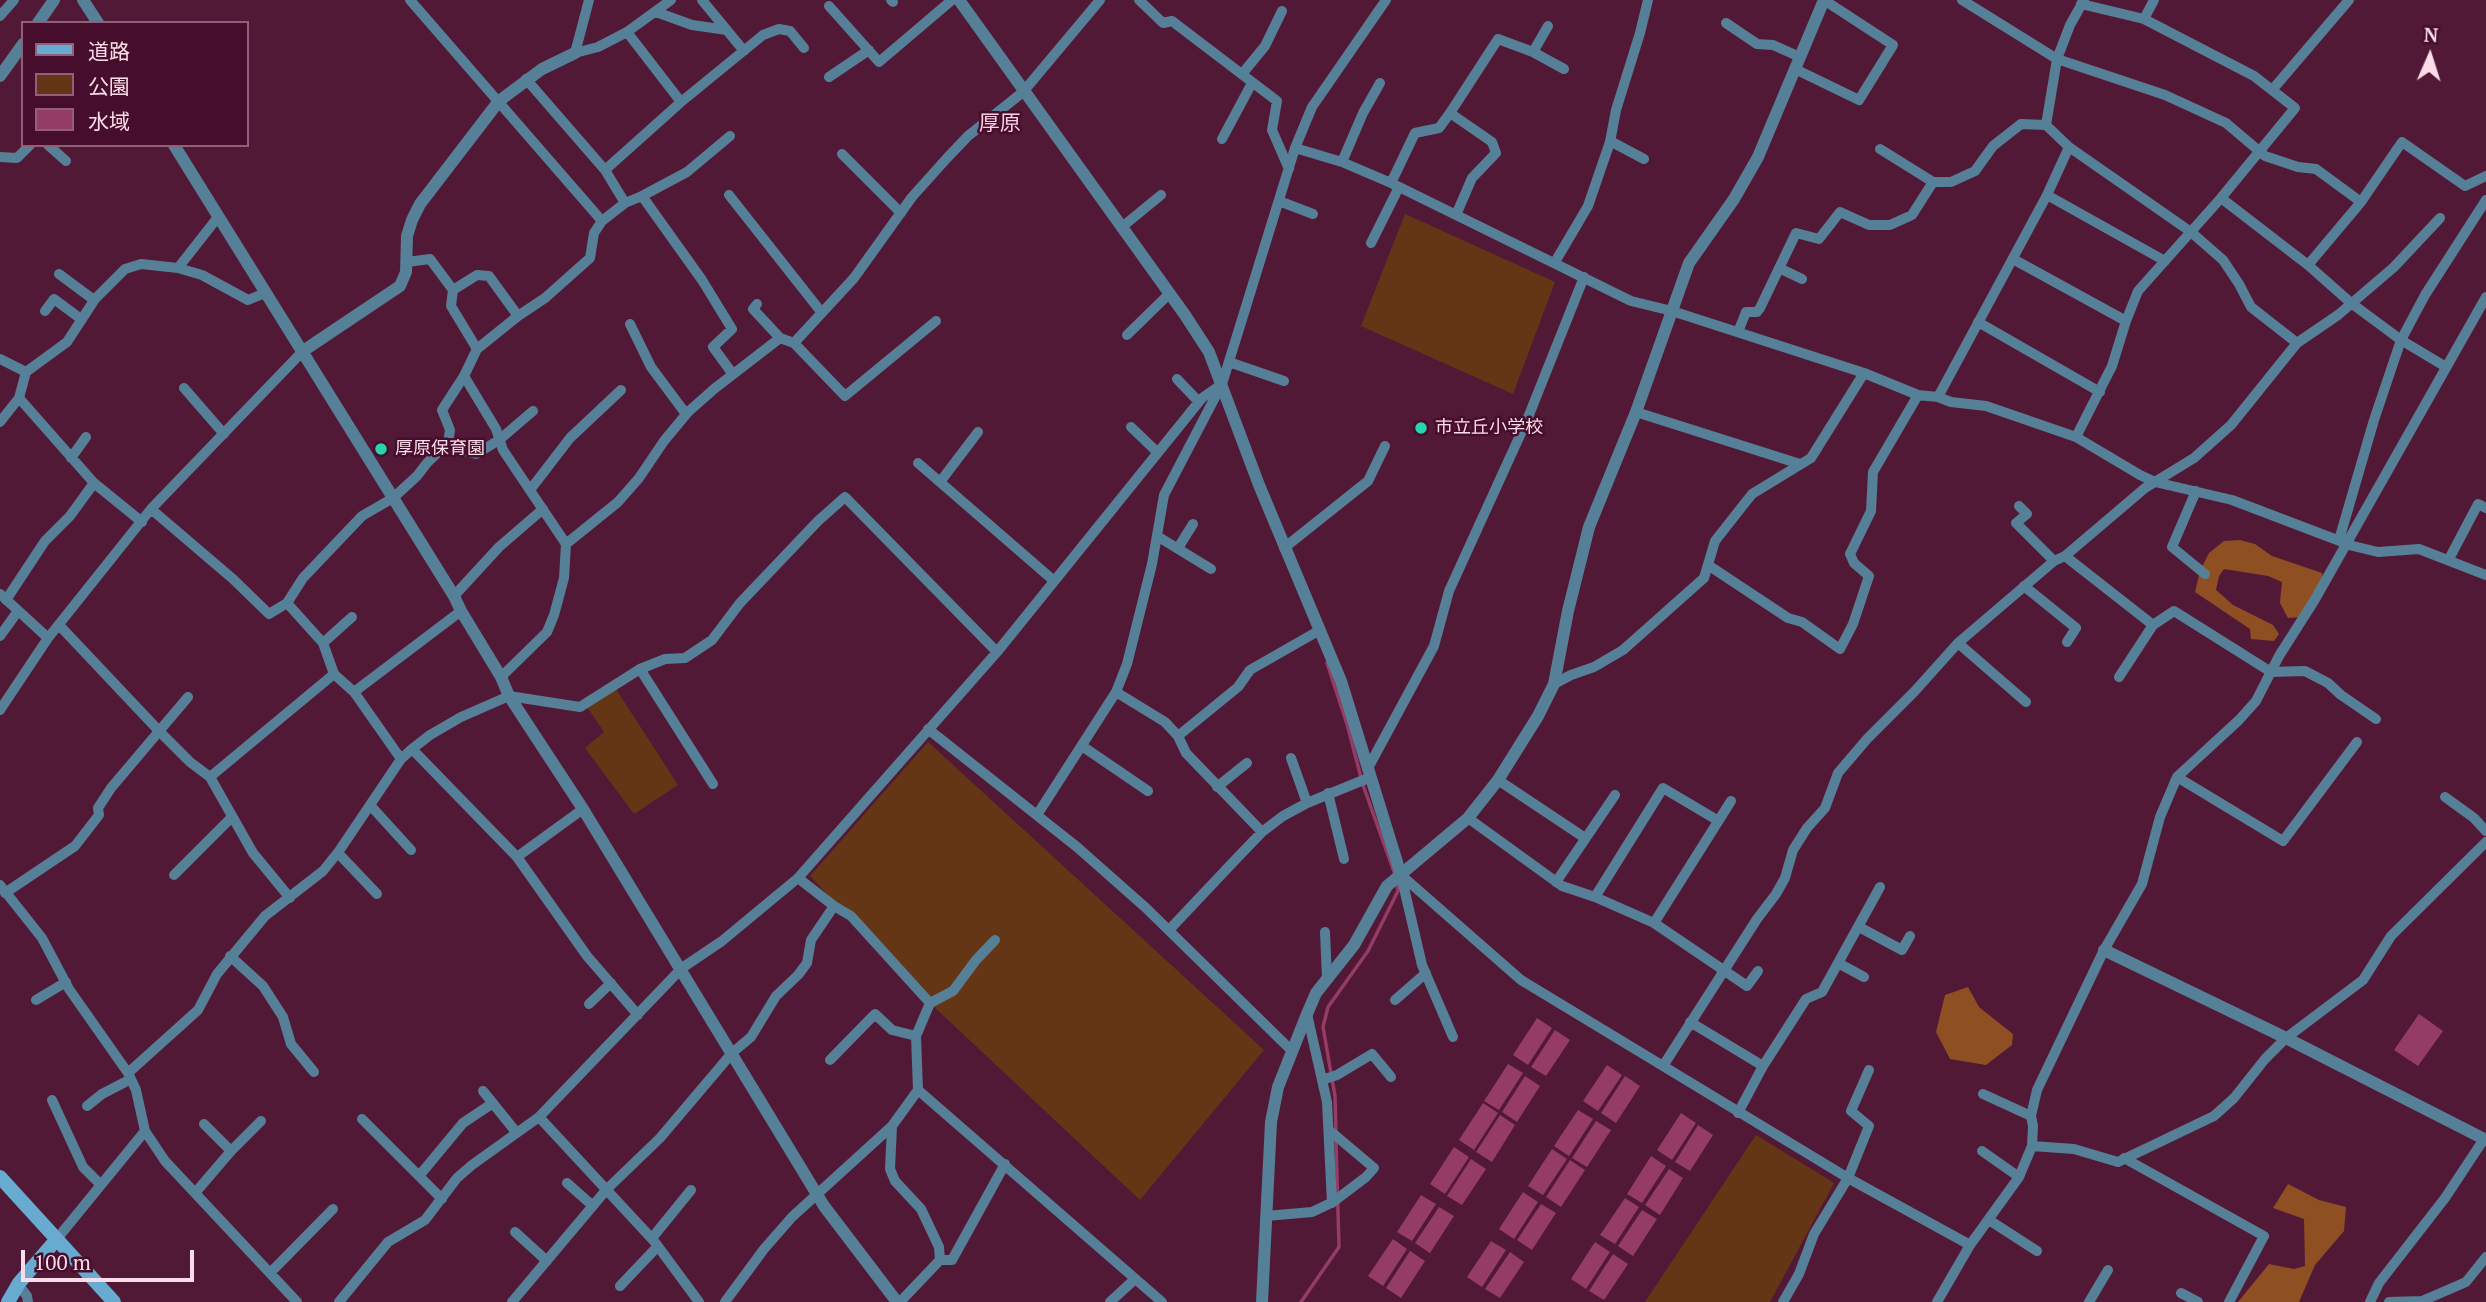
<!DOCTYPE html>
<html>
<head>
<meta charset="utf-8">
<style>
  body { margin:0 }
  #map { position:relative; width:2486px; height:1302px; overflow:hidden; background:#521936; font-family:"PT Serif","Noto Sans JP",serif }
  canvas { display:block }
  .legend { position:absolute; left:21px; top:21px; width:228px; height:126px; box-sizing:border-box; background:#470d2c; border:2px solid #8f6078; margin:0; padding:9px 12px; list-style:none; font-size:21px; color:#fbdde9 }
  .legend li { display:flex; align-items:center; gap:14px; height:35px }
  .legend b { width:35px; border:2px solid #8f6078 }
  .north { position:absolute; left:2395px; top:21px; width:70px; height:70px; -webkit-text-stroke:5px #470d2c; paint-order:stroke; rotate:3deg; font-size:19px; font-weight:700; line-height:28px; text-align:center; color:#fbdde9 }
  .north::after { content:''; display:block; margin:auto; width:24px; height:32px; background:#fbdde9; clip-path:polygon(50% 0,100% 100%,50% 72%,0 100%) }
  .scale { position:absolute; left:21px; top:1250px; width:173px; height:32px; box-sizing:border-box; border:4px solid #fbdde9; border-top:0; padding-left:9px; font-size:21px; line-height:24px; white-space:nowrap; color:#fbdde9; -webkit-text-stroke:5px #470d2c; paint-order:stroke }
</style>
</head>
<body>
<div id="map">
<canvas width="2486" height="1302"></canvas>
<ul class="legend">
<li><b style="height:9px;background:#67acd0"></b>道路</li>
<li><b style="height:19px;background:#653615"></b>公園</li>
<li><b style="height:19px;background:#943b66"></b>水域</li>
</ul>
<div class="north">N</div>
<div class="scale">100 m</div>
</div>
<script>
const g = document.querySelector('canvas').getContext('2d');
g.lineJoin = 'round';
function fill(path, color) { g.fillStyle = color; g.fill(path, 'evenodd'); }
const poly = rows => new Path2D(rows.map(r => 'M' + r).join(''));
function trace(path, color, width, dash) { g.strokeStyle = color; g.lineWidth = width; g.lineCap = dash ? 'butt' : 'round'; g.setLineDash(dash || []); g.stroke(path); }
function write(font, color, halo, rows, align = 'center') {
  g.font = font + ' "PT Serif","Noto Sans JP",serif'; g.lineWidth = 5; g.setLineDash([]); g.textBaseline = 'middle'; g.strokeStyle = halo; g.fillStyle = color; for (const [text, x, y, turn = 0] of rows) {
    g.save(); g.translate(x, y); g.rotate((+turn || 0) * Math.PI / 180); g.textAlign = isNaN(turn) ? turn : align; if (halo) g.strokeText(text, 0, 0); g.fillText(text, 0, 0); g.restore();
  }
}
fill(poly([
  [1405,214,1555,282,1513,394,1361,326],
  [614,686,678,785,634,814,585,748,604,732,587,707],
  [928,742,1264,1050,1140,1200,930,1003,810,876],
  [1756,1135,1834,1183,1770,1302,1645,1302]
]), '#653615');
fill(poly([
  [2240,540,2255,544,2272,556,2322,573,2323,585,2302,617,2288,618,2280,603,2282,582,2268,576,2224,569,2219,576,2216,590,2233,605,2273,625,2279,634,2274,641,2251,639,2250,629,2195,592,2200,571,2209,553,2224,541],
  [1968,987,1979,1007,2013,1034,2012,1045,1986,1065,1950,1059,1936,1032,1945,995],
  [2288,1184,2319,1200,2346,1207,2344,1231,2315,1265,2299,1302,2238,1302,2269,1264,2294,1269,2305,1266,2304,1219,2273,1208]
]), '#8e4f22');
fill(poly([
  [2419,1014,2443,1031,2418,1066,2394,1050],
  [1537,1018,1552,1028,1528,1065,1513,1055],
  [1555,1030,1570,1040,1546,1076,1531,1067],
  [1508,1064,1523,1073,1499,1110,1484,1101],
  [1607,1065,1622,1075,1598,1111,1583,1101],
  [1525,1076,1540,1086,1517,1122,1502,1112],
  [1625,1076,1640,1086,1616,1123,1601,1113],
  [1483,1103,1498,1113,1474,1150,1459,1140],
  [1578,1110,1593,1119,1569,1156,1554,1146],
  [1681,1113,1696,1123,1672,1160,1657,1150],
  [1500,1115,1515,1125,1492,1162,1476,1152],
  [1596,1121,1611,1130,1587,1167,1572,1158],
  [1698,1125,1713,1135,1690,1171,1675,1162],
  [1454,1147,1469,1157,1445,1194,1430,1184],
  [1552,1149,1567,1159,1543,1195,1528,1186],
  [1651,1156,1666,1166,1642,1203,1627,1194],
  [1471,1159,1486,1169,1462,1205,1447,1196],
  [1570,1160,1585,1170,1561,1207,1546,1197],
  [1669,1169,1683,1178,1660,1215,1645,1205],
  [1523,1192,1538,1202,1514,1239,1499,1229],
  [1421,1195,1436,1204,1412,1241,1397,1232],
  [1625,1198,1639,1207,1615,1244,1600,1235],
  [1541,1204,1556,1213,1532,1250,1517,1240],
  [1439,1207,1454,1216,1430,1253,1415,1243],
  [1642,1210,1657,1219,1633,1256,1618,1246],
  [1393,1239,1407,1249,1383,1286,1368,1276],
  [1491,1241,1506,1250,1482,1287,1467,1277],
  [1595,1242,1610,1252,1586,1289,1571,1279],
  [1410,1251,1425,1261,1401,1298,1386,1288],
  [1510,1252,1524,1262,1500,1298,1485,1289],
  [1613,1254,1628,1264,1604,1300,1589,1291]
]), '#943b66');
trace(poly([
  [1327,663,1347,724,1363,785,1394,872],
  [1336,1133,1335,1096,1323,1027,1328,1007,1368,951,1398,891,1397,883],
  [1301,1302,1339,1247,1336,1141]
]), '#943b66', 3.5);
trace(poly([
  [410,0,602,221],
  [589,0,575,53,598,47,627,32,671,0],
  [702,0,744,51],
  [891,0,893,2],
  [1139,0,1163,23,1172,21,1277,101,1272,130,1289,169],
  [1962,0,2057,59,2165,95,2226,123,2265,156,2298,167,2316,169,2361,202,2308,265],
  [2084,0,2070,25,2057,59,2046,125,2069,147,2191,232,2223,260,2239,284,2251,307,2297,343],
  [829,6,879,62,952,0],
  [656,12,692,25,727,30],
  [0,16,14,0],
  [2144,19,2154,0],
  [1726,23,1757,44,1773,45,1800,57],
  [627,32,681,102],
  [1533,52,1548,26],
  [1795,69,1859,100,1893,45,1824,0],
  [1242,74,1265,46,1282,11],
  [829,77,869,50],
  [526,79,605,170],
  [2273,89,2349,0],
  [1222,139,1252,83],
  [1610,141,1644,159],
  [48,145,66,161],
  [1295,148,1342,162,1391,183,1631,301,1672,311,1864,373,1918,395,1938,397,1951,402,1986,406,2076,437,2140,475,2155,482,2232,500,2353,546,2378,552,2419,549,2486,575],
  [1880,149,1933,182,1951,182,1975,171,1993,146,2021,124,2046,125],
  [842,154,901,213],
  [0,157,17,158,30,145],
  [1342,162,1363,113,1380,83],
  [1391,183,1415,133,1439,128,1450,113],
  [729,195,822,313],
  [2047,195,2165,261],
  [642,196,687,172,730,136],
  [2221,198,2308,265,2351,303,2401,340,2446,367],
  [1279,201,1313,214],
  [2361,202,2402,142,2465,186,2486,176],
  [625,203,605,170,681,102,763,35,779,29,790,31,804,48],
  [1456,215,1472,178,1496,153,1492,142,1450,113,1498,39,1533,52,1564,69],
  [1122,227,1161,195],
  [1371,243,1399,187],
  [2013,259,2126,321],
  [407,262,430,259,453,290],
  [1555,262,1588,206,1610,142,1616,110,1640,33,1648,0],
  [178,268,218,217],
  [1779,268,1802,279],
  [59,274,94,300],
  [757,304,753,309,780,338],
  [45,311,54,299,81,319],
  [1978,322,2100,392],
  [630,324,651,367,686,414],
  [1738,332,1746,312,1757,312,1760,308,1796,233,1819,239,1840,212,1869,225,1890,225,1912,215,1933,182],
  [1127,335,1170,293],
  [794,343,845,396,936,321],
  [477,349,451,306,453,290,477,275,489,276,518,316],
  [0,359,26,372],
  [1229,362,1284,381],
  [1177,379,1198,401],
  [184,388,224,434],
  [1938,397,2047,195,2069,147],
  [19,398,94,483,142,522],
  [1636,412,1800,464],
  [0,422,19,398,26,372,67,342,95,299,125,269,141,264,178,268,202,275,248,300,265,293],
  [1131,427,1157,452],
  [2076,437,2112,366,2126,321,2138,291,2221,198,2295,108,2254,76,2144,19,2081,4],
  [444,446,476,454,499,440,533,411],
  [71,458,86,437],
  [918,463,1053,580],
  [940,482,978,432],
  [530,490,570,438,621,390],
  [2196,491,2172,547,2205,574],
  [2019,506,2027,514,2016,523,2054,561],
  [151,509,233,579,269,614,287,603,303,578,362,516,393,498,417,476,427,463,448,443,450,430,442,410,464,376],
  [1157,536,1211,569],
  [2339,540,2374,420,2401,340,2425,295,2486,200],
  [566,544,503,450,496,429,464,376,477,349,518,316,545,298,590,258,594,233,602,221,625,203,642,196,702,280,732,329,713,347,732,373],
  [1178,548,1193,524],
  [1284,548,1368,481,1385,446],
  [2065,556,2153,625,2174,611,2271,672,2305,671,2328,683,2341,695,2376,719],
  [2449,559,2478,504,2486,508],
  [1708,565,1788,618,1802,622,1840,649,1853,624,1869,576,1854,563,1850,554,1871,511,1873,472,1918,395],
  [2024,586,2076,628,2067,642],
  [0,594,48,638],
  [454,596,499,547,543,509],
  [6,600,45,541,70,516,94,483],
  [287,603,323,643,334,674,354,692,401,759],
  [59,625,160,732,190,762,210,777,253,853,290,898],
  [0,636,18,611],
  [323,643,352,617],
  [1958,643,2026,702],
  [640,669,713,784],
  [501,677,547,632,554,615,564,578,566,544,618,502,639,478,664,441,688,412,714,389,780,338,794,343,854,278,912,197,947,158,968,136,1023,92,1100,0],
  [2119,677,2153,625],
  [1554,684,1571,675,1594,667,1623,650,1704,578,1715,541,1752,494,1811,458,1864,373],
  [354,692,461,611],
  [1116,692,1165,722,1178,736,1186,753,1262,832],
  [0,710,48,638,151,509,303,351],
  [928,729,1077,847,1146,908,1292,1051],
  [1178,736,1238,687,1250,670,1320,630],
  [1082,746,1148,791],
  [412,749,517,857,583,809],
  [1291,758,1307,803],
  [1368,768,1434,646,1449,591,1527,420,1584,277],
  [210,777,334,674],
  [2177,777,2283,841,2357,742],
  [1498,780,1585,838],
  [1217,787,1247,763],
  [1328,793,1344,859],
  [2445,797,2474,818,2486,831],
  [370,805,411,850],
  [1037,815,1116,692,1127,664,1152,564,1164,495,1222,384,1295,148,1312,107,1386,0],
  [1468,818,1562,886,1595,897,1654,923,1747,986,1758,971],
  [338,853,377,894],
  [517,857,587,956,638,1015],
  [174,875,232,817],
  [1401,875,1521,980,1848,1178,1970,1245],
  [1401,875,1422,965,1453,1037],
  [798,878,834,906,851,916,930,1003,916,1036,918,1090,1162,1302],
  [1556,882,1615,795],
  [0,885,42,938,69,989,128,1073,136,1090,145,1131,165,1161,297,1302],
  [5,893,75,846,99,815,98,808,111,788,188,697],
  [1595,897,1663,788,1717,820],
  [1654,923,1731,801],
  [1859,927,1902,950,1910,936],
  [1169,930,1237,858,1262,832,1283,816,1307,803,1371,777],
  [1325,932,1327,979],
  [230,956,263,986,283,1017,291,1044,314,1072],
  [1838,963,1864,977],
  [36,1000,66,982],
  [1395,1000,1426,973],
  [930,1003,953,991,976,960,995,940],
  [589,1004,611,983],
  [1307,1014,1327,1102,1332,1203],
  [1690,1022,1763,1066],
  [830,1060,875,1014,892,1030,916,1036],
  [1663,1066,1757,919,1776,894,1785,878,1793,850,1807,828,1825,808,1838,773,1867,739,1914,692,1958,643,2054,561,2065,556,2145,488,2194,458,2231,425,2297,343,2338,315,2394,267,2440,218],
  [128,1073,198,1010,217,974,265,916,323,871,339,851,401,759,412,749,430,735,461,717,509,696,580,707,640,669,665,659,685,658,712,640,740,603,818,521,845,497,997,652],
  [1322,1080,1337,1075,1372,1054,1391,1077],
  [483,1091,516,1132],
  [1983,1094,2031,1116],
  [52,1100,83,1167,101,1185],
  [87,1106,102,1094,131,1079],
  [1738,1113,1763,1066,1806,999,1822,992,1880,887],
  [539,1117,654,1241,699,1302],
  [362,1119,442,1199],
  [204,1124,231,1151],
  [892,1126,890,1169,895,1181,921,1209,939,1247,940,1260],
  [2032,1146,2074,1149,2118,1162,2214,1116,2234,1098,2265,1059,2286,1038,2363,980,2391,936,2486,842],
  [1982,1151,2019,1177],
  [2124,1158,2264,1236,2229,1302],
  [419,1176,463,1123,493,1103],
  [567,1183,593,1206],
  [195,1193,231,1151,261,1121],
  [1266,1216,1312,1212,1333,1202,1366,1177,1374,1168,1329,1130],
  [1989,1220,2037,1251],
  [515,1232,547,1261],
  [652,1238,691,1190],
  [56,1240,145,1131],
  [270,1273,333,1209],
  [18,1284,27,1296,28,1302],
  [620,1286,658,1246],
  [2181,1293,2198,1302],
  [339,1302,388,1242,425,1220,457,1178,472,1165,539,1117,682,968,722,941,798,878,997,652,1202,398,1222,384],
  [512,1302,607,1189,660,1138,732,1053,751,1037,776,996,798,975,807,963,811,940,834,906],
  [725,1302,764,1249,792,1217,892,1126,918,1090],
  [900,1302,940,1260,952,1260,1005,1164],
  [1110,1302,1135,1279],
  [1783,1302,1799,1274,1814,1234,1848,1178,1869,1126,1851,1111,1869,1070],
  [1937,1302,1970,1245,2019,1177,2032,1146,2033,1126,2031,1116,2037,1090,2104,950,2142,884,2160,817,2177,777,2239,720,2256,701,2279,656,2314,601,2486,297],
  [2089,1302,2108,1270],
  [2370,1302,2379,1283,2445,1198,2484,1139],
  [2389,1302,2422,1301,2466,1282,2486,1257]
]), '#568097', 10);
trace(poly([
  [83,0,98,23],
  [959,0,1185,315,1209,352,1259,485,1341,681,1401,875],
  [38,23,54,0],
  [0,76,23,44],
  [174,145,454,596,461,611,501,677,509,696,583,809,824,1206,897,1302],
  [303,351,400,286,406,272,407,236,412,220,420,204,499,101,542,69,575,53],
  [2104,950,2286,1038,2486,1140],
  [1262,1302,1271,1122,1278,1087,1307,1014,1316,993,1354,945,1387,886,1468,818,1498,780,1538,716,1554,684,1568,611,1589,527,1636,412,1689,263,1734,199,1758,157,1824,0]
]), '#568097', 12);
trace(poly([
  [0,1177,114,1302],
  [8,1302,19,1283,56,1240]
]), '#67acd0', 14);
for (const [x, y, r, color] of [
  [1421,428,7,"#26d5ae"],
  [381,449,7,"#26d5ae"]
]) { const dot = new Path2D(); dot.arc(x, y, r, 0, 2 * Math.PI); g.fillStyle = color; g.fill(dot); trace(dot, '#470d2c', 2.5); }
write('18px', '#fbdde9', '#470d2c', [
  ["市立丘小学校",1435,428],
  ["厚原保育園",395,449]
], 'left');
write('21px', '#fbcee0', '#470d2c', [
  ["厚原",1000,124]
]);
</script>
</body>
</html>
